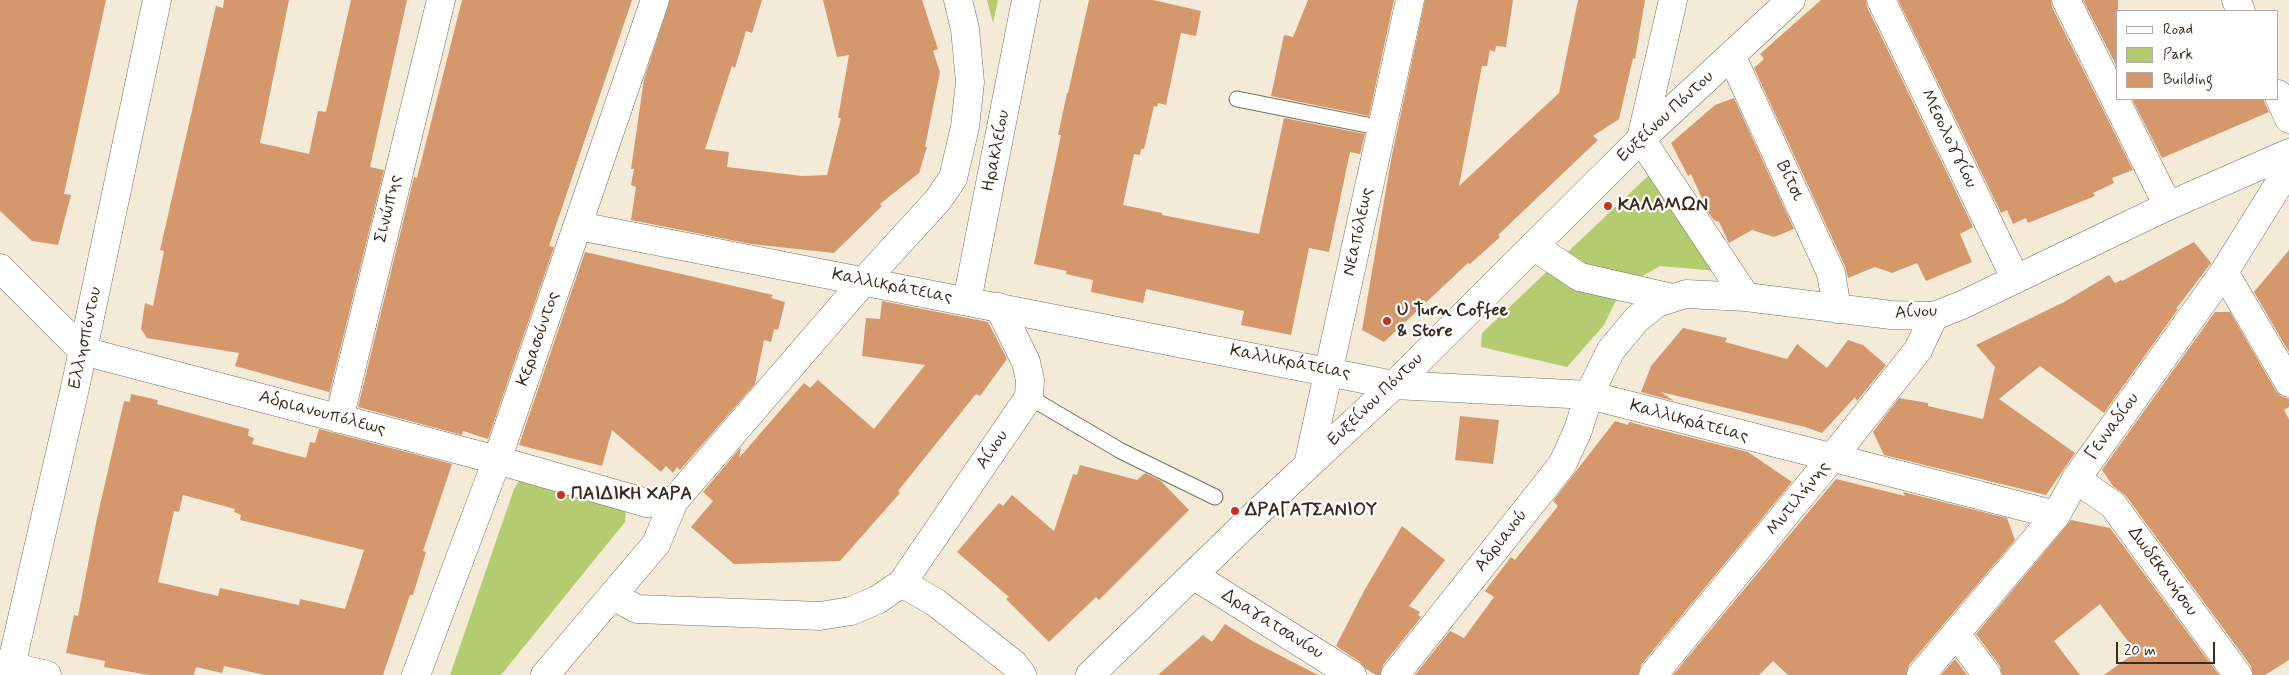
<!DOCTYPE html>
<html>
<head>
<meta charset="utf-8">
<style>
  body { margin:0 }
  #map { position:relative; width:2289px; height:675px; overflow:hidden; background:#f3ebd7; font-family:Mynerve,sans-serif }
  canvas { display:block }
  .legend { position:absolute; left:2116px; top:10px; width:162px; height:90px; box-sizing:border-box; background:#fff; border:1px solid #b1aaa5; margin:0; padding:6px 9px; list-style:none; font-size:15px; color:#3b2a1e }
  .legend li { display:flex; align-items:center; gap:10px; height:25px }
  .legend b { width:25px; border:1px solid #b1aaa5 }
  .scale { position:absolute; left:2116px; top:642px; width:99px; height:22px; box-sizing:border-box; border:2px solid #3b2a1e; border-top:0; padding-left:6px; font-size:15px; line-height:18px; white-space:nowrap; color:#3b2a1e; -webkit-text-stroke:4px #fff; paint-order:stroke }
</style>
</head>
<body>
<div id="map">
<canvas width="2289" height="675"></canvas>
<ul class="legend">
<li><b style="height:6px;background:#fff"></b>Road</li>
<li><b style="height:14px;background:#b5cb6f"></b>Park</li>
<li><b style="height:14px;background:#d5986d"></b>Building</li>
</ul>
<div class="scale">20 m</div>
</div>
<script>
const g = document.querySelector('canvas').getContext('2d');
g.lineJoin = 'round';
function fill(path, color) { g.fillStyle = color; g.fill(path, 'evenodd'); }
const poly = rows => new Path2D(rows.map(r => 'M' + r).join(''));
function trace(path, color, width, dash) { g.strokeStyle = color; g.lineWidth = width; g.lineCap = dash ? 'butt' : 'round'; g.setLineDash(dash || []); g.stroke(path); }
function write(font, color, halo, rows, align = 'center') {
  g.font = font + ' Mynerve,sans-serif'; g.lineWidth = 4.5; g.setLineDash([]); g.textBaseline = 'middle'; g.strokeStyle = halo; g.fillStyle = color; for (const [text, x, y, turn = 0] of rows) {
    g.save(); g.translate(x, y); g.rotate((+turn || 0) * Math.PI / 180); g.textAlign = isNaN(turn) ? turn : align; if (halo) g.strokeText(text, 0, 0); g.fillText(text, 0, 0); g.restore();
  }
}
fill(poly([
  [987,0,998,0,993,23],
  [1666,159,1718,271,1660,266,1622,288,1604,325,1567,367,1481,347,1482,333],
  [527,480,626,510,625,522,501,675,450,675,514,489,519,481]
]), '#b5cb6f');
fill(poly([
  [0,0,106,0,64,194,71,195,58,245,32,241,0,211],
  [224,0,289,0,260,143,309,154,318,111,326,112,351,0,407,0,370,167,384,170,328,399,329,392,235,366,239,353,147,338,141,329,145,303,153,306,164,251,160,250,216,6,223,8],
  [462,0,632,0,549,246,554,247,488,439,463,431,462,435,358,407,414,177,417,178],
  [670,0,762,0,752,33,746,31,735,68,732,66,705,149,729,152,727,167,802,176,827,175,841,118,838,118,849,55,837,57,823,0,922,0,938,49,933,51,940,72,925,147,927,147,919,173,880,204,882,206,834,253,751,244,631,220,636,187,631,185,634,169,631,169,644,79],
  [1089,0,1153,0,1201,11,1196,36,1181,33,1166,105,1158,103,1157,107,1154,106,1144,149,1141,149,1140,155,1134,154,1123,205,1162,213,1162,215,1259,234,1284,118,1365,134,1360,154,1350,152,1329,252,1309,248,1291,335,1241,325,1244,311,1200,301,1146,289,1143,303,1091,292,1093,280,1066,274,1067,271,1034,264,1061,135,1058,135,1067,93,1068,93],
  [1308,0,1394,0,1369,116,1271,96,1284,35,1293,37],
  [1425,0,1513,0,1506,47,1496,46,1495,52,1490,50,1487,66,1482,66,1459,186,1559,93,1578,0,1645,0,1635,59,1633,58,1619,119,1593,136,1598,140,1498,235,1500,237,1470,264,1468,263,1384,342,1362,330,1391,160],
  [1821,0,1866,0,1867,7,1973,227,1960,234,1972,262,1926,281,1917,263,1892,273,1875,267,1848,278,1845,266,1754,68,1764,59,1760,54],
  [1898,0,2051,0,2052,7,2133,170,2112,178,2114,183,2093,193,2095,196,2028,223,2026,218,2013,224,2007,210,2001,213],
  [2083,0,2118,0,2118,69],
  [1734,98,1794,229,1774,237,1752,230,1729,243,1719,222,1714,220,1708,212,1691,174,1688,176,1671,143,1715,105],
  [2132,99,2263,99,2269,112,2162,158],
  [2194,242,2211,263,2176,309,2178,309,2104,413,2040,366,1999,399,2075,453,2046,495,1884,455,1873,432,1899,398,1928,403,1928,406,1983,419,1995,367,1976,345,2064,302,2109,275,2115,283,2121,280,2122,281],
  [2289,250,2289,352,2254,292],
  [585,252,773,295,771,298,785,302,778,330,774,329,771,342,764,340,755,384,680,470,677,467,673,473,666,466,661,472,612,430,602,466,519,445],
  [882,301,988,322,1007,359,980,396,976,394,898,491,900,493,840,561,734,564,691,527,713,501,703,492,741,447,739,458,804,383,810,388,818,380,874,429,925,365,862,356,866,318,880,319],
  [2215,312,2230,312,2276,391,2281,396,2289,399,2289,407,2284,410,2289,419,2289,660,2265,675,2253,675,2251,666,2126,496,2113,486,2102,470],
  [1683,328,1727,338,1725,342,1787,359,1797,344,1827,368,1848,340,1863,345,1886,365,1857,401,1855,397,1822,433,1805,427,1661,392,1674,401,1641,392,1651,366],
  [131,394,158,400,157,404,249,429,248,436,254,438,252,444,306,458,310,442,315,443,319,429,452,464,423,551,426,552,413,595,410,595,383,675,265,675,224,666,222,673,196,667,194,675,148,675,104,667,105,661,66,653,74,615,78,616,97,518,124,401,130,402],
  [183,495,235,509,234,512,241,515,240,520,364,550,345,609,300,599,299,605,220,588,218,596,158,582,174,511,179,512],
  [1460,416,1499,420,1493,464,1455,460],
  [1615,421,1628,425,1629,422,1748,452,1792,482,1641,665,1638,675,1415,675,1450,631,1464,638,1494,597,1485,591,1511,557,1515,560,1558,506,1553,501],
  [1080,465,1137,480,1145,473,1161,481,1189,510,1099,600,1096,597,1049,642,1006,599,1009,597,957,552,999,503,1003,506,1012,495,1054,531,1073,474,1077,475],
  [1836,479,1905,496,1903,492,2007,518,2015,540,1909,665,1906,675,1788,675,1773,661,1759,675,1673,675],
  [2071,520,2110,528,2219,675,2104,675,2136,652,2100,604,2054,641,2080,675,2002,675,2000,666,1976,634],
  [1402,526,1445,560,1409,606,1420,612,1418,615,1421,617,1383,665,1380,675,1376,675,1366,669,1360,662,1336,646,1364,591],
  [1225,624,1254,642,1318,675,1158,675,1203,635,1212,642],
  [1955,659,1967,675,1941,675]
]), '#d5986d');
const lane = poly([
  [1237,99,1382,128],
  [1029,397,1121,451,1215,497]
]);
const street = poly([
  [1673,0,1641,139,1746,297],
  [1881,0,2015,278],
  [2066,0,2168,206],
  [2236,0,2241,11],
  [1732,57,1831,273,1837,309],
  [2278,94,2289,119],
  [579,226,1394,385,1589,395,2056,515],
  [1533,246,1580,277,1672,298],
  [0,268,83,351,497,460,647,503,674,501],
  [2224,272,2289,383],
  [967,301,1026,0],
  [339,419,441,0],
  [2076,479,2113,505,2238,675],
  [1193,575,1352,675],
  [902,583,935,602,1014,664,1022,675],
  [613,596,637,609,820,616,851,611,877,600,902,583,1029,397,1030,380,1026,362,999,307],
  [1957,635,1987,675],
  [0,664,47,675],
  [9,675,75,388,157,0],
  [416,675,497,460,655,0],
  [545,675,656,544,674,501,864,281,938,200,953,178,965,127,970,82,965,29,958,0],
  [1395,675,1562,465,1578,430,1589,395,1611,350,1637,319,1657,303,1686,294,1746,297,1891,315,1934,316,1962,305,2168,206,2289,153],
  [1653,675,1831,459,1918,350,1934,316]
]);
const secondary = poly([
  [1308,465,1410,0],
  [1090,675,1259,511,1394,385,1641,139,1791,0],
  [1921,675,2056,515,2076,479,2224,272,2289,168]
]);
trace(lane, '#7b6e5f', 17);
trace(street, '#7b6e5f', 29);
trace(secondary, '#7b6e5f', 29);
trace(lane, '#fff', 15);
trace(street, '#fff', 28);
trace(secondary, '#fff', 28);
for (const [x, y, r, color] of [
  [1608,206,5,"#c8321e"],
  [1387,321,5,"#c8321e"],
  [561,495,5,"#c8321e"],
  [1235,511,5,"#c8321e"]
]) { const dot = new Path2D(); dot.arc(x, y, r, 0, 2 * Math.PI); g.fillStyle = color; g.fill(dot); trace(dot, '#fff', 2); }
write('18px', '#3b2a1e', '#fff', [
  ["Ευξείνου Πόντου",1666,117,-43],
  ["Μεσολογγίου",1948,139,64],
  ["Ηρακλείου",997,151,-79],
  ["Βίτσι",1789,181,65],
  ["Σινώπης",389,209,-77],
  ["Νεαπόλεως",1359,232,-78],
  ["Καλλικράτειας",892,287,11],
  ["Αίνου",1916,313,-3],
  ["Ελλησπόντου",86,338,-78],
  ["Κερασούντος",539,339,-71],
  ["Καλλικράτειας",1290,363,11],
  ["Ευξείνου Πόντου",1376,400,-44],
  ["Αδριανουπόλεως",322,414,15],
  ["Καλλικράτειας",1689,422,15],
  ["Γενναδίου",2113,427,-54],
  ["Αίνου",993,450,-56],
  ["Μυτιλήνης",1799,499,-51],
  ["Αδριανού",1502,541,-52],
  ["Δωδεκανήσου",2162,572,54],
  ["Δραγατσανίου",1272,625,32]
]);
write('bold 18px', '#3b2a1e', '#fff', [
  ["ΚΑΛΑΜΩΝ",1618,206],
  ["U Turn Coffee",1397,311],
  ["& Store",1397,332],
  ["ΠΑΙΔΙΚΗ ΧΑΡΑ",571,495],
  ["ΔΡΑΓΑΤΣΑΝΙΟΥ",1245,511]
], 'left');
</script>
</body>
</html>
